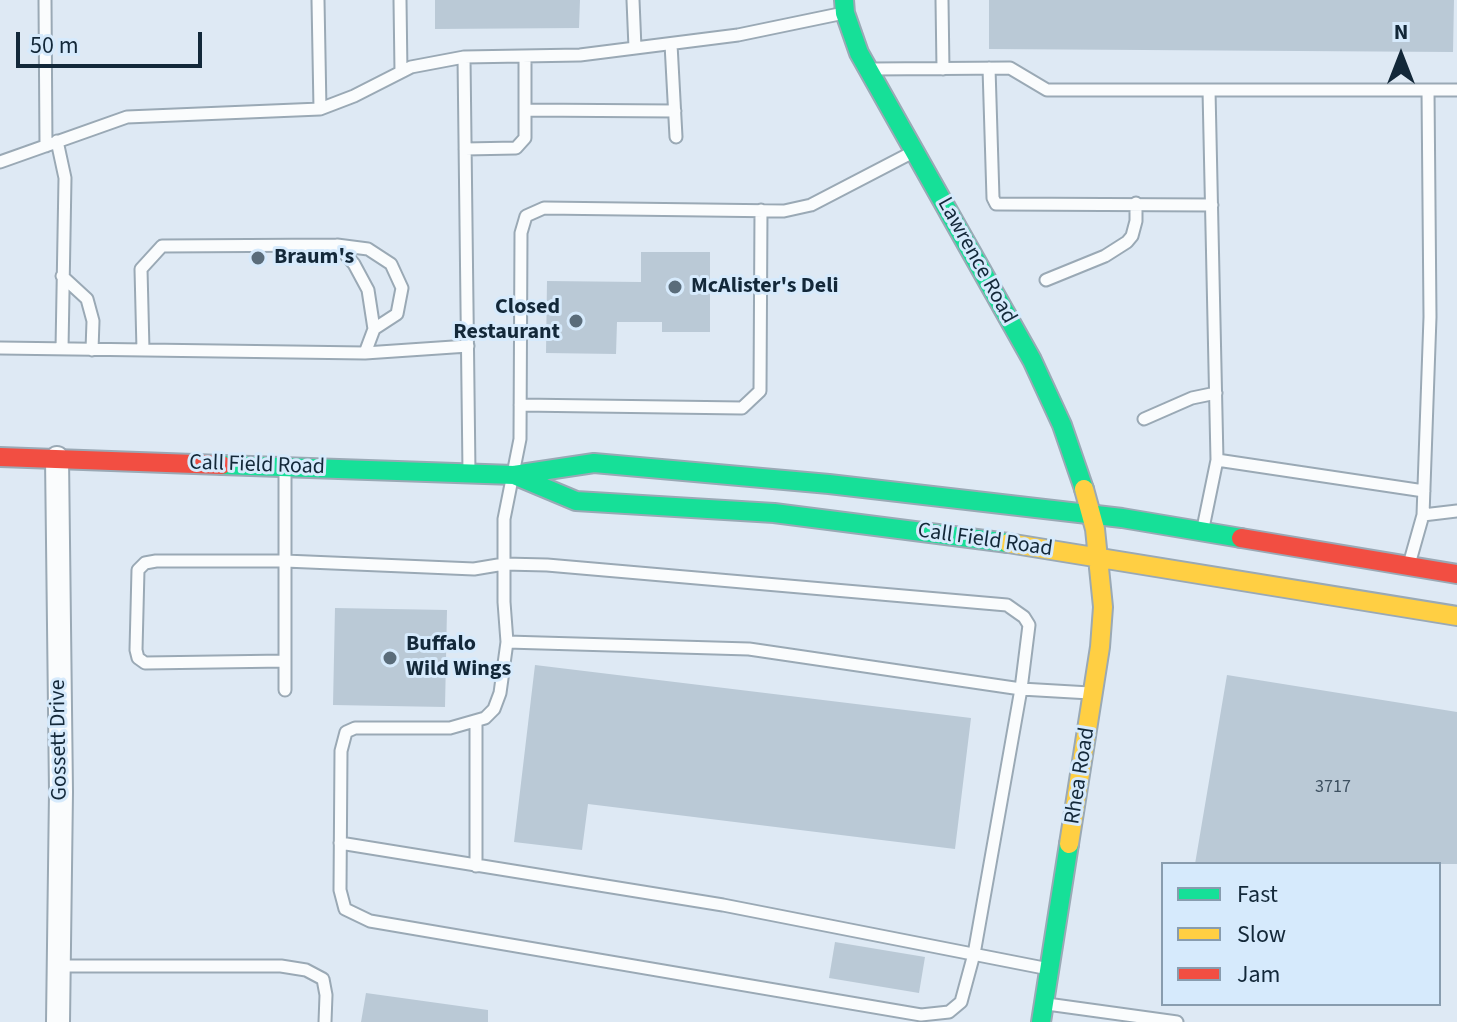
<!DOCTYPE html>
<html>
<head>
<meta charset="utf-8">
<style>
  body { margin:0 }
  #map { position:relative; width:1457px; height:1022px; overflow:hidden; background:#dee9f4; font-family:"Source Sans 3",sans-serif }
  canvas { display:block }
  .legend { position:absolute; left:1161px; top:862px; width:280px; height:144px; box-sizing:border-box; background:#d6eafc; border:2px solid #889cae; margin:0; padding:10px 14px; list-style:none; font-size:24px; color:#132839 }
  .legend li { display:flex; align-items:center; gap:16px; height:40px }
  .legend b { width:40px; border:2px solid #889cae }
  .north { position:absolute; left:1361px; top:16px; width:80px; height:80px; -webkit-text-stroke:6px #d6eafc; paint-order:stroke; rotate:0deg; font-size:22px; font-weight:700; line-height:32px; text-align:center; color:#132839 }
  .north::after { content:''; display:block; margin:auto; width:28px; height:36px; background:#132839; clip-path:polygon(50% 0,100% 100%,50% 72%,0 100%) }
  .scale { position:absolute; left:16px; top:32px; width:186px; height:36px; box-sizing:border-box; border:4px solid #132839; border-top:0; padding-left:10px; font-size:24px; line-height:28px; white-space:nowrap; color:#132839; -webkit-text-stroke:6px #d6eafc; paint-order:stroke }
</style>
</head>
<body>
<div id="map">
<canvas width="1457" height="1022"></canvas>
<ul class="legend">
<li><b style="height:10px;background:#16e098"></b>Fast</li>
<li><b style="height:10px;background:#ffcf43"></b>Slow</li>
<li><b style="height:10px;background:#f24e42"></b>Jam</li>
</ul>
<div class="north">N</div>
<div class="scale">50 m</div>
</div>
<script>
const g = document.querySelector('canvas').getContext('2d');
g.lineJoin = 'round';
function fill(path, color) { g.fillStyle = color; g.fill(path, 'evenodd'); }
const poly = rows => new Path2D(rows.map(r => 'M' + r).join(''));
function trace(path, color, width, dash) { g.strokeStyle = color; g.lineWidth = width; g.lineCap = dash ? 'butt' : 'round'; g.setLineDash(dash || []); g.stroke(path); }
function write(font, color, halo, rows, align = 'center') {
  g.font = font + ' "Source Sans 3",sans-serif'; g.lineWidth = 6; g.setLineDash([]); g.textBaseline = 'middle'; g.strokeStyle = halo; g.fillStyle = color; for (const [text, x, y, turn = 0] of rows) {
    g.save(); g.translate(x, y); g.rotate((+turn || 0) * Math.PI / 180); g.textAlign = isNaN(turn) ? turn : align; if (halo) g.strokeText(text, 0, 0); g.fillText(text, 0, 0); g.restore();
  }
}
fill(poly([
  [435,0,580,0,579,28,435,29],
  [989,0,1454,0,1453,52,989,49],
  [641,252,710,252,710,332,662,332,662,322,617,322,616,354,546,353,547,281,641,282],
  [335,608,447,610,445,707,333,705],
  [535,665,971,718,955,849,588,804,582,850,514,842],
  [1227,675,1457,712,1457,864,1195,864],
  [835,942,925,957,919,993,829,978],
  [366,993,488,1010,488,1022,361,1022]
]), '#bac9d6');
const lane = poly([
  [45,0,46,146],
  [318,0,320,109],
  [400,0,401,72],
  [633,0,635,48],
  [942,0,943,69],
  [671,44,676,137],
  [989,68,993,198,996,204,1212,205],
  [872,69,1010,68,1047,90,1457,90],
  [525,110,675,111],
  [57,141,65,178,62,349],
  [465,149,516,148,525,138,525,56],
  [911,153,811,205,784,211,544,208,526,216,521,233,520,439,504,519,504,602,507,642,749,649,1021,689,1090,693],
  [0,162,127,117,320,109,354,96,411,67,464,57],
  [337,245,368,249,391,264,402,288,397,314,374,329],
  [62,276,87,299,93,321,92,350],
  [1046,280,1105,256,1127,242,1132,236,1136,221,1136,203],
  [0,348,365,353,468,346],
  [143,350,141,269,162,246,337,245,354,264,368,290,374,329,365,353],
  [520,405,742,408,760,391,761,210],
  [1144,419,1192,398,1216,393],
  [1217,460,1424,491],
  [469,472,464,57,580,55,738,35,844,13],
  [1423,515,1457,511],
  [1203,528,1217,460,1209,90],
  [1410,561,1423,515,1430,317,1428,90],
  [285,661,145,663,138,658,136,650,138,570,145,563,156,561,285,561,474,569,504,564,547,565,1007,605,1024,617,1029,625,1021,689,974,954,961,1002,949,1012,921,1015,370,921,345,909,340,890,341,751,346,732,355,728,450,728,485,718,494,709,500,693,507,642],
  [285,690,285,470],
  [340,843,723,905,1049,969],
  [476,866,476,721],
  [59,966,281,966,306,970,323,979,326,995,325,1022],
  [1047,1004,1177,1022]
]);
const street = poly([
  [57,458,61,792,58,1022]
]);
const fast = poly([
  [844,0,845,13,859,53,1032,360,1062,425,1084,489],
  [222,465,514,475,594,463,829,484,1122,518,1241,538],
  [514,475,576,501,774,513,1008,543],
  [1041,1022,1069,844]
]);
const slow = poly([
  [1008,543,1457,616],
  [1069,844,1100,647,1103,607,1095,529,1084,489]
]);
const jam = poly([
  [0,457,222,465],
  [1241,538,1457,574]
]);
trace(lane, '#9aa9b5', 15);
trace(street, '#9aa9b5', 26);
trace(fast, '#9aa9b5', 22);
trace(slow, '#9aa9b5', 22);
trace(jam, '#9aa9b5', 22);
trace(lane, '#fafcfd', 11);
trace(street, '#fafcfd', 22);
trace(fast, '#16e098', 18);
trace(slow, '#ffcf43', 18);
trace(jam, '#f24e42', 18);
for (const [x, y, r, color] of [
  [258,258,8,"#5a6c7a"],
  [675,287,8,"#5a6c7a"],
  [576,321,8,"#5a6c7a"],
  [390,658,8,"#5a6c7a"]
]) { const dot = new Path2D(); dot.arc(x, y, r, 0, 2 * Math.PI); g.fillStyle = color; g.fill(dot); trace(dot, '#d6eafc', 3); }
write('18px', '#3d5060', null, [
  ["3717",1333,788]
]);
write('bold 22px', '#132839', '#d6eafc', [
  ["Braum's",274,258],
  ["McAlister's Deli",691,287],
  ["Closed",560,308,"right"],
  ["Restaurant",560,333,"right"],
  ["Buffalo",406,645],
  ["Wild Wings",406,670]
], 'left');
write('22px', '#132839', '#d6eafc', [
  ["Lawrence Road",976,261,61],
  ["Call Field Road",257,466,2],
  ["Call Field Road",985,541,8],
  ["Gossett Drive",60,740,-91],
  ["Rhea Road",1081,776,-81]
]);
</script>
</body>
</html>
